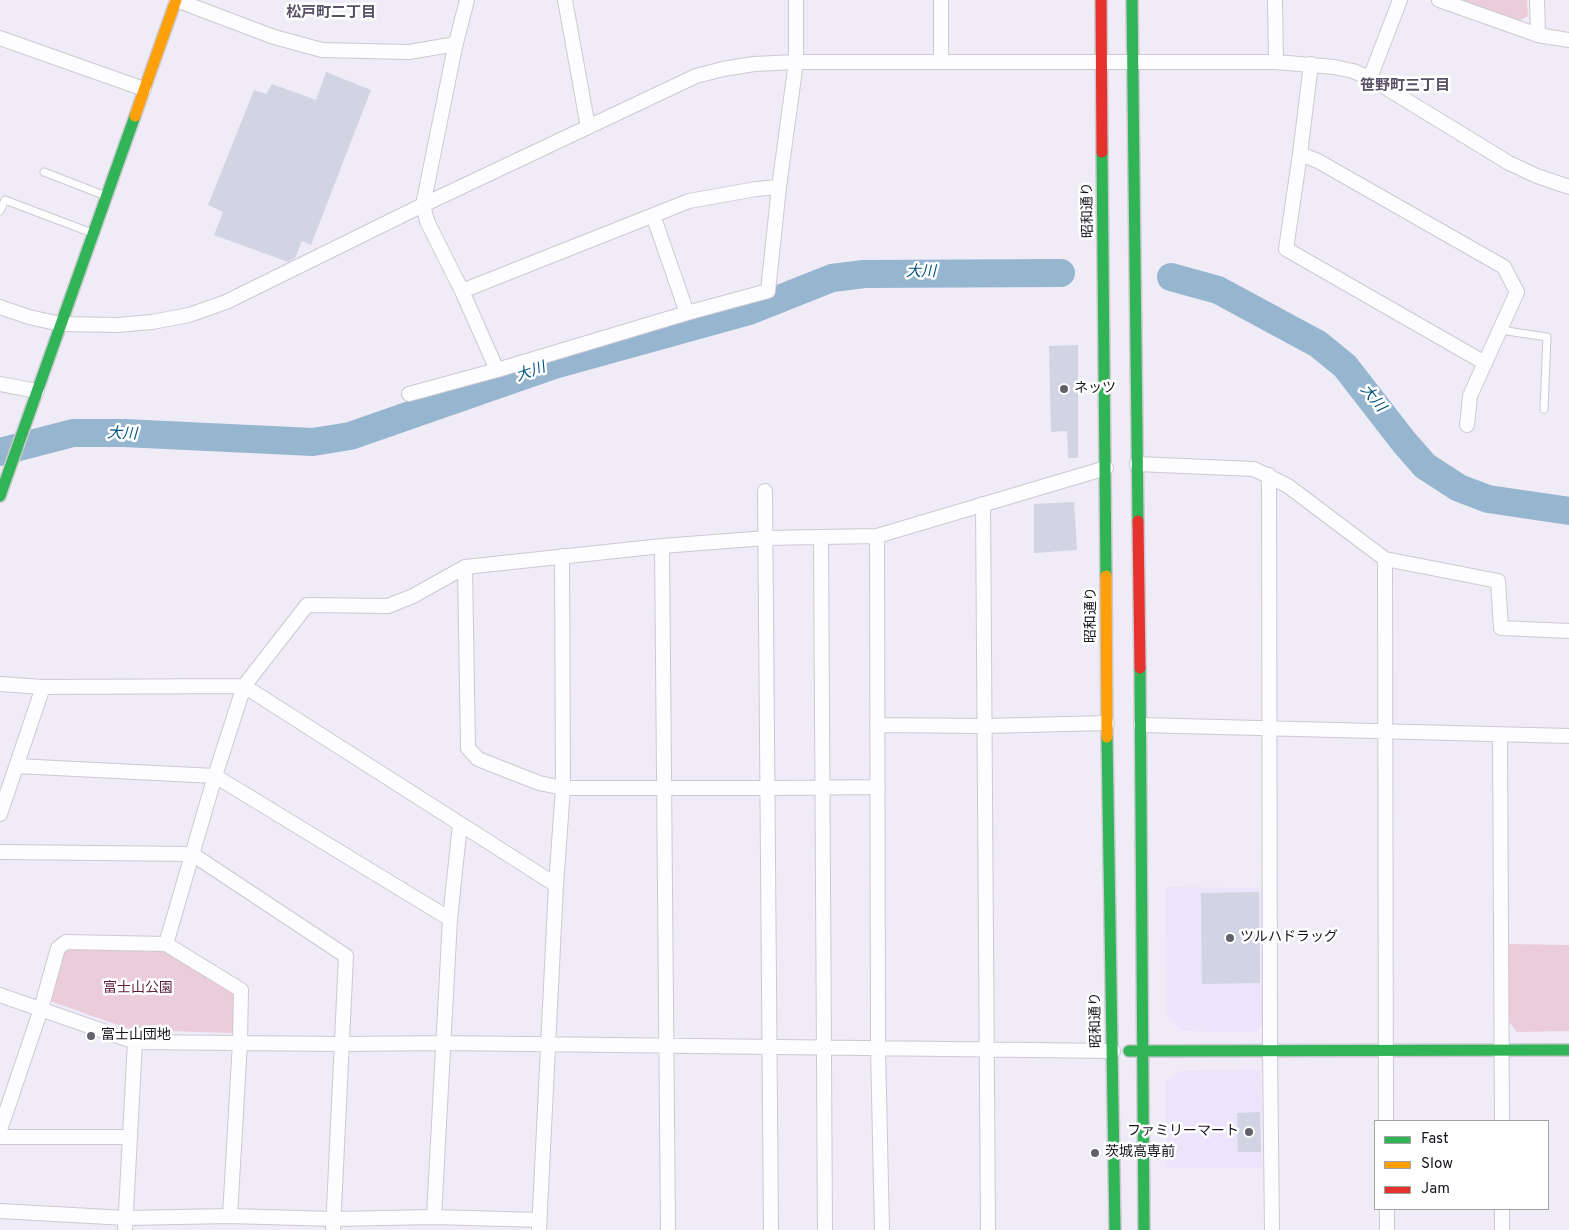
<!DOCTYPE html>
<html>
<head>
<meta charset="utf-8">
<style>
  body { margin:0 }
  #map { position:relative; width:1569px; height:1230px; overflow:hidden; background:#efecf7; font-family:Overpass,sans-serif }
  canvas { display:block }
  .legend { position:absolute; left:1374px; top:1120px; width:175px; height:90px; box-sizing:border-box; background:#fff; border:1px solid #a2a1a4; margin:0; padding:6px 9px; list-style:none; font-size:15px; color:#16141c }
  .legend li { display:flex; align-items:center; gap:10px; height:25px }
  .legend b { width:25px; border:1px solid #a2a1a4 }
</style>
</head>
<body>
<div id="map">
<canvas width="1569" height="1230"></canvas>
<ul class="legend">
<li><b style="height:6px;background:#30b455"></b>Fast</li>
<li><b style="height:6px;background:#ff9f0a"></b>Slow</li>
<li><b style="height:6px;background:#e5322d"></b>Jam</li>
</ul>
</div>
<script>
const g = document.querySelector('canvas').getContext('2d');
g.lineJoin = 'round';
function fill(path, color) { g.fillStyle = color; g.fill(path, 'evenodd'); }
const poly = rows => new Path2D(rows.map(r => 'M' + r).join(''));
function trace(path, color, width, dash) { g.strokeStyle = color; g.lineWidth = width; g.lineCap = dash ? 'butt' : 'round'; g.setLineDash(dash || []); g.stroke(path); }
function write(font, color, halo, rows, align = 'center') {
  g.font = font + ' Overpass,"Noto Sans JP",sans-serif'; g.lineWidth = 5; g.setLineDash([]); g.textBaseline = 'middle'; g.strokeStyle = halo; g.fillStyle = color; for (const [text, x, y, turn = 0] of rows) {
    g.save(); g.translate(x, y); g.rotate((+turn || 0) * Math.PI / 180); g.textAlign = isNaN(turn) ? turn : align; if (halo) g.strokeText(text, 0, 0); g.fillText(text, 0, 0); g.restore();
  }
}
fill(poly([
  [1165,887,1263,888,1265,1020,1257,1032,1181,1031,1167,1015],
  [1261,1070,1262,1168,1166,1168,1165,1083,1179,1071]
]), '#ebe4fb');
fill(poly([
  [1461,0,1527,0,1528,16,1519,21],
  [1508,944,1569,945,1569,1031,1517,1032,1509,1022],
  [65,947,165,950,236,992,234,1033,132,1030,50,1001]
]), '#ebccda');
trace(poly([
  [1171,277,1218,290,1318,344,1345,366,1404,442,1425,466,1459,488,1488,499,1569,511],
  [0,452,73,433,124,433,313,442,350,436,554,365,749,311,832,278,864,274,1061,273]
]), '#96b5cf', 28);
fill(poly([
  [326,72,371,90,311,245,302,241,295,258,288,262,214,235,223,212,208,205,254,90,266,94,272,84,316,100],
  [1078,345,1078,458,1068,458,1067,431,1051,432,1049,346],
  [1074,502,1077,550,1034,553,1034,504],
  [1259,892,1260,983,1202,984,1201,893],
  [1260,1112,1261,1152,1238,1152,1237,1113]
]), '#d2d4e3');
const lane = poly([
  [44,172,106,196],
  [0,211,5,200,92,233],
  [1500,330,1547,337,1544,409]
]);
const street = poly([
  [176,0,274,37,322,50,409,52,456,44],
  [467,0,455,47,423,205,427,221,462,291,497,370],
  [565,0,588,127],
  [941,0,941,62],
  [1275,0,1276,62],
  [1439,0,1538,35,1569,40],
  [1537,0,1538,35],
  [0,38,144,89],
  [1311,64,1300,154,1286,249,1485,363],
  [1370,78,1400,0],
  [1300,154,1318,161,1504,267,1517,292,1470,396,1467,425],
  [653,215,687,313],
  [462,291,689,201,756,189,779,187],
  [0,307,29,317,60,324,117,325,152,322,189,315,226,302,423,205,696,76,723,69,754,64,796,62,1276,62,1334,67,1353,71,1370,78,1509,163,1537,176,1569,187],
  [0,384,37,391],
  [409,394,497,370,687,313,768,291,779,187,796,62,796,0],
  [1137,464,1254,469,1288,486,1385,559,1498,581,1501,628,1569,631],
  [1269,475,1270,1050,1272,1230],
  [765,491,771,1230],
  [983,504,988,1230],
  [877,536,878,1048,882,1230],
  [821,537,825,1230],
  [662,546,668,1230],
  [1385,559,1386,1121],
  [465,567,468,748,478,759,539,783,563,788,766,788,878,787],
  [0,684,43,687,244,686,556,885],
  [877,725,985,726,1107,723],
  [1141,725,1569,736],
  [1500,735,1502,1121],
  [16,766,215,776,450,919],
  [0,814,43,687],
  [0,852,192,854,346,956,333,1230],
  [166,944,215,776,244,686,307,605,388,606,413,596,465,567,662,546,766,538,877,536,1106,468],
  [0,995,135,1042,342,1044,444,1043,1113,1051],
  [0,1130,41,1009,58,948,66,942,166,944,241,990,240,1042,230,1216],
  [0,1137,130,1137],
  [1387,1209,1387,1230],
  [1502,1209,1502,1230],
  [0,1211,126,1218,230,1216,334,1219,434,1217,540,1220],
  [434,1217,450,919,460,824],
  [125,1230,135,1042],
  [539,1230,556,885,563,788,562,556]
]);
const fast = poly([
  [1132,0,1138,521],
  [1102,152,1106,576],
  [0,496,135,116],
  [1140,668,1144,1230],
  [1107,737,1115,1230],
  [1129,1051,1569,1050]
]);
const slow = poly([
  [135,116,176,0],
  [1106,576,1107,737]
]);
const jam = poly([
  [1101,0,1102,152],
  [1138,521,1140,668]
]);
trace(lane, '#ccc9d3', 9);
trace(street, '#ccc9d3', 16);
trace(fast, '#ccc9d3', 14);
trace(slow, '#ccc9d3', 14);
trace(jam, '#ccc9d3', 14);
trace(lane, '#fdfcfe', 7);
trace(street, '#fdfcfe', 14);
trace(fast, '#30b455', 11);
trace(slow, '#ff9f0a', 11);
trace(jam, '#e5322d', 11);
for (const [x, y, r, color] of [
  [1064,389,5,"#626069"],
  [1230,938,5,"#626069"],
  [91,1036,5,"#626069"],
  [1249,1132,5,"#626069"],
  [1095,1153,5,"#626069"]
]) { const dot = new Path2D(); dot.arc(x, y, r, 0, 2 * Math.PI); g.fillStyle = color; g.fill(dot); trace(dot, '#fff', 2); }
write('14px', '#16141c', '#fff', [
  ["昭和通り",1089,210,-91],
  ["昭和通り",1092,615,-90],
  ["昭和通り",1097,1020,-91]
]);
write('14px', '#16141c', '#fff', [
  ["ネッツ",1074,389],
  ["ツルハドラッグ",1240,938],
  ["富士山団地",101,1036],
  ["ファミリーマート",1239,1132,"right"],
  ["茨城高専前",1105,1153]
], 'left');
write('14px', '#5e1d38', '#fff', [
  ["富士山公園",138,989]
]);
write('bold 15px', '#595267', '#fff', [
  ["松戸町二丁目",331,14],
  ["笹野町三丁目",1405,87]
]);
write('italic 15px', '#00537f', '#fff', [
  ["大川",921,273],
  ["大川",531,373,-19],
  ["大川",1372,399,51],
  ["大川",122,435,2]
]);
</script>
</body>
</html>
